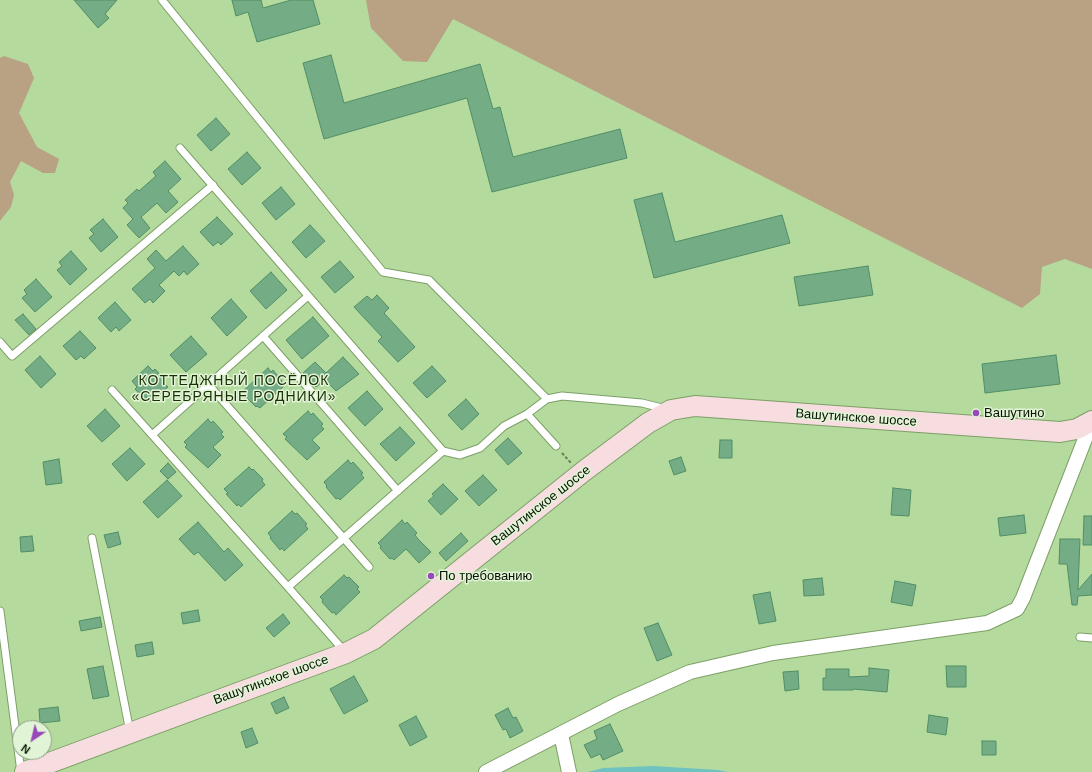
<!DOCTYPE html>
<html>
<head>
<meta charset="utf-8">
<style>
  body { margin:0 }
  #map { position:relative; width:1092px; height:772px; overflow:hidden; background:#b5da9e; font-family:Arial,sans-serif }
  canvas { display:block }
  .north { position:absolute; left:12px; top:720px; width:40px; height:40px; box-sizing:border-box; background:#e1f4d6; border:1px solid #899a81; border-radius:50%; rotate:215deg; font-size:11px; font-weight:700; line-height:16px; text-align:center; color:#061301 }
  .north::after { content:''; display:block; margin:auto; width:14px; height:18px; background:#9649b9; clip-path:polygon(50% 0,100% 100%,50% 72%,0 100%) }
</style>
</head>
<body>
<div id="map">
<canvas width="1092" height="772"></canvas>
<div class="north">N</div>
</div>
<script>
const g = document.querySelector('canvas').getContext('2d');
g.lineJoin = 'round';
function fill(path, color) { g.fillStyle = color; g.fill(path, 'evenodd'); }
const poly = rows => new Path2D(rows.map(r => 'M' + r).join(''));
function trace(path, color, width, dash) { g.strokeStyle = color; g.lineWidth = width; g.lineCap = dash ? 'butt' : 'round'; g.setLineDash(dash || []); g.stroke(path); }
function write(font, color, halo, rows, align = 'center') {
  g.font = font + ' Arial,sans-serif'; g.lineWidth = 3; g.setLineDash([]); g.textBaseline = 'middle'; g.strokeStyle = halo; g.fillStyle = color; for (const [text, x, y, turn = 0] of rows) {
    g.save(); g.translate(x, y); g.rotate((+turn || 0) * Math.PI / 180); g.textAlign = isNaN(turn) ? turn : align; if (halo) g.strokeText(text, 0, 0); g.fillText(text, 0, 0); g.restore();
  }
}
fill(poly([
  [366,0,1092,0,1092,269,1065,259,1042,267,1040,294,1022,308,453,19,427,62,403,61,371,28],
  [4,56,28,64,34,78,19,113,37,147,59,159,55,173,43,173,21,161,10,182,14,195,11,207,0,221,0,58]
]), '#b9a183');
fill(poly([
  [653,766,718,770,728,772,588,772,603,768]
]), '#6ec2c0');
const building = poly([
  [74,0,117,0,105,14,109,18,98,28,74,0],
  [232,0,261,0,263,8,291,0,313,0,320,24,257,42,248,12,236,16,232,0],
  [331,55,344,103,480,64,493,109,500,107,513,157,620,129,627,158,492,192,467,98,324,139,303,63,331,55],
  [216,118,230,134,211,151,197,135,216,118],
  [247,152,261,168,242,185,228,169,247,152],
  [165,161,181,179,168,191,178,202,166,213,157,203,141,217,150,228,139,238,127,225,133,219,123,208,128,203,125,200,137,189,139,191,156,176,153,172,165,161],
  [281,187,295,204,276,220,262,203,281,187],
  [662,193,675,242,782,215,790,243,654,278,634,200,662,193],
  [217,217,233,234,221,245,218,242,213,246,200,232,217,217],
  [103,219,118,237,101,252,89,238,94,234,90,230,103,219],
  [310,225,325,241,306,258,292,242,310,225],
  [183,246,199,264,187,275,184,271,179,276,174,271,159,285,165,291,153,303,150,299,145,303,132,289,155,268,147,259,156,250,166,261,183,246],
  [71,251,87,269,70,285,57,270,62,266,59,262,71,251],
  [340,261,354,277,335,293,321,277,340,261],
  [868,266,873,295,799,306,794,277,868,266],
  [271,272,287,290,266,309,250,291,271,272],
  [36,279,52,297,35,312,22,298,27,294,24,290,36,279],
  [377,295,389,308,384,313,415,347,398,362,378,341,382,337,354,307,367,296,372,300,377,295],
  [231,299,247,317,227,336,211,318,231,299],
  [115,302,131,320,119,331,116,327,111,332,98,318,115,302],
  [23,314,36,329,29,335,15,320,23,314],
  [313,317,329,336,302,359,286,340,313,317],
  [80,331,96,348,84,359,81,356,76,360,63,346,80,331],
  [191,336,207,354,186,372,170,355,191,336],
  [1056,355,1060,384,985,393,982,364,1056,355],
  [40,356,56,374,41,388,25,370,40,356],
  [343,357,359,374,336,391,325,380,316,387,303,373,315,362,326,373,343,357],
  [148,366,153,371,155,369,165,380,163,382,168,387,151,402,147,397,144,399,135,389,137,387,132,381,148,366],
  [432,366,446,381,427,398,413,383,432,366],
  [268,368,271,372,273,370,282,381,281,383,284,386,260,408,257,406,256,407,245,396,247,394,243,391,268,368],
  [367,391,383,409,365,426,348,408,367,391],
  [466,399,479,414,462,430,448,415,466,399],
  [105,409,120,426,102,442,87,426,105,409],
  [308,411,311,415,313,413,323,424,321,426,324,429,312,440,320,448,307,460,285,439,287,437,283,434,308,411],
  [208,419,211,423,213,421,223,432,221,434,224,437,213,447,221,455,208,468,185,447,187,445,184,442,208,419],
  [400,427,415,443,396,461,380,444,400,427],
  [508,438,522,453,508,465,495,450,508,438],
  [720,440,732,440,732,458,719,458,720,440],
  [130,448,145,464,127,481,112,464,130,448],
  [681,457,686,471,674,475,669,461,681,457],
  [59,459,62,483,46,485,43,462,59,459],
  [348,460,351,464,353,462,363,473,361,474,364,478,340,500,338,498,336,499,326,487,327,486,324,482,348,460],
  [168,463,176,472,168,479,160,471,168,463],
  [249,467,252,470,253,469,263,479,262,481,265,485,241,507,238,504,237,506,226,494,228,493,224,489,249,467],
  [483,475,497,490,479,506,465,491,483,475],
  [167,480,182,496,158,518,143,502,167,480],
  [443,484,458,499,441,515,428,501,434,496,432,494,443,484],
  [893,488,911,490,909,516,891,515,893,488],
  [292,511,295,514,297,513,307,524,305,525,308,529,284,551,282,548,280,550,270,538,271,537,268,533,292,511],
  [1024,515,1026,533,1000,536,998,518,1024,515],
  [1084,516,1092,516,1092,545,1083,545,1084,516],
  [402,520,405,524,407,522,417,533,415,535,418,539,431,552,419,563,406,549,394,560,392,558,390,559,380,548,381,546,378,543,402,520],
  [198,522,224,552,228,548,243,565,225,581,198,552,194,555,179,539,198,522],
  [118,532,121,544,108,548,104,535,118,532],
  [461,533,468,541,446,561,439,553,461,533],
  [32,536,34,551,21,552,20,537,32,536],
  [1060,539,1080,539,1078,590,1092,574,1092,595,1078,596,1077,605,1072,605,1067,564,1059,564,1060,539],
  [344,575,347,578,349,577,359,587,357,589,360,592,336,615,334,612,332,613,322,602,323,600,320,597,344,575],
  [822,578,824,595,804,596,803,580,822,578],
  [895,581,916,585,912,606,891,602,895,581],
  [770,592,776,621,759,624,753,595,770,592],
  [198,610,200,621,183,624,181,613,198,610],
  [283,614,290,623,274,637,266,628,283,614],
  [100,617,102,627,81,631,79,621,100,617],
  [658,623,672,655,657,661,644,628,658,623],
  [152,642,154,654,137,657,135,645,152,642],
  [103,666,109,696,93,699,87,669,103,666],
  [946,666,966,666,966,687,947,687,946,666],
  [869,668,889,670,887,692,853,689,853,690,823,690,823,678,826,678,826,669,849,669,849,677,869,676,869,668],
  [798,671,799,689,785,691,783,672,798,671],
  [354,676,368,701,344,714,330,689,354,676],
  [284,697,289,708,276,714,271,703,284,697],
  [58,707,60,721,40,723,39,709,58,707],
  [508,708,513,718,516,717,523,731,510,738,506,729,503,730,495,715,508,708],
  [929,715,948,718,946,735,927,732,929,715],
  [416,716,427,737,410,746,399,725,416,716],
  [610,724,623,751,603,760,600,754,591,758,584,745,597,739,594,731,610,724],
  [252,728,258,743,246,748,241,732,252,728],
  [982,741,996,741,996,755,982,755,982,741]
]);
fill(building, '#74ac85');
trace(building, '#508e65', 1);
const lane = poly([
  [162,0,383,272,429,280,547,399],
  [180,148,443,451],
  [263,336,398,491],
  [0,342,12,356,213,185],
  [208,384,369,567],
  [112,390,288,587,443,451,460,455,480,448,504,426,527,414,547,399,562,396,642,403,666,409],
  [527,414,556,446],
  [152,435,308,296],
  [92,538,130,732],
  [288,587,345,652],
  [0,611,21,772],
  [1080,637,1092,638]
]);
const street = poly([
  [561,734,569,772],
  [486,772,618,704,690,672,773,653,987,623,1017,609,1023,598,1092,421]
]);
const secondary = poly([
  [25,772,346,653,374,639,584,471,648,423,671,410,695,406,1060,432,1077,429,1092,421]
]);
trace(lane, '#7c9f66', 9);
trace(street, '#7c9f66', 16);
trace(secondary, '#7c9f66', 22);
trace(poly([
  [562,453,571,463]
]), '#657f57', 2, [3, 2]);
trace(lane, '#fff', 7);
trace(street, '#fff', 14);
trace(secondary, '#f7dde0', 20);
for (const [x, y, r, color] of [
  [976,413,4,"#9649b9"],
  [431,576,4,"#9649b9"]
]) { const dot = new Path2D(); dot.arc(x, y, r, 0, 2 * Math.PI); g.fillStyle = color; g.fill(dot); trace(dot, '#e1f4d6', 1.5); }
write('13px', '#061301', '#e1f4d6', [
  ["Вашутино",984,413],
  ["По требованию",439,576]
], 'left');
write('13px', '#061301', '#e1f4d6', [
  ["Вашутинское шоссе",856,418,4],
  ["Вашутинское шоссе",541,506,-38],
  ["Вашутинское шоссе",271,680,-20]
]);
g.letterSpacing = '1px';
write('14px', '#1a3106', '#e1f4d6', [
  ["КОТТЕДЖНЫЙ ПОСЁЛОК",234,381],
  ["«СЕРЕБРЯНЫЕ РОДНИКИ»",234,397]
]);
g.letterSpacing = '0px';
</script>
</body>
</html>
